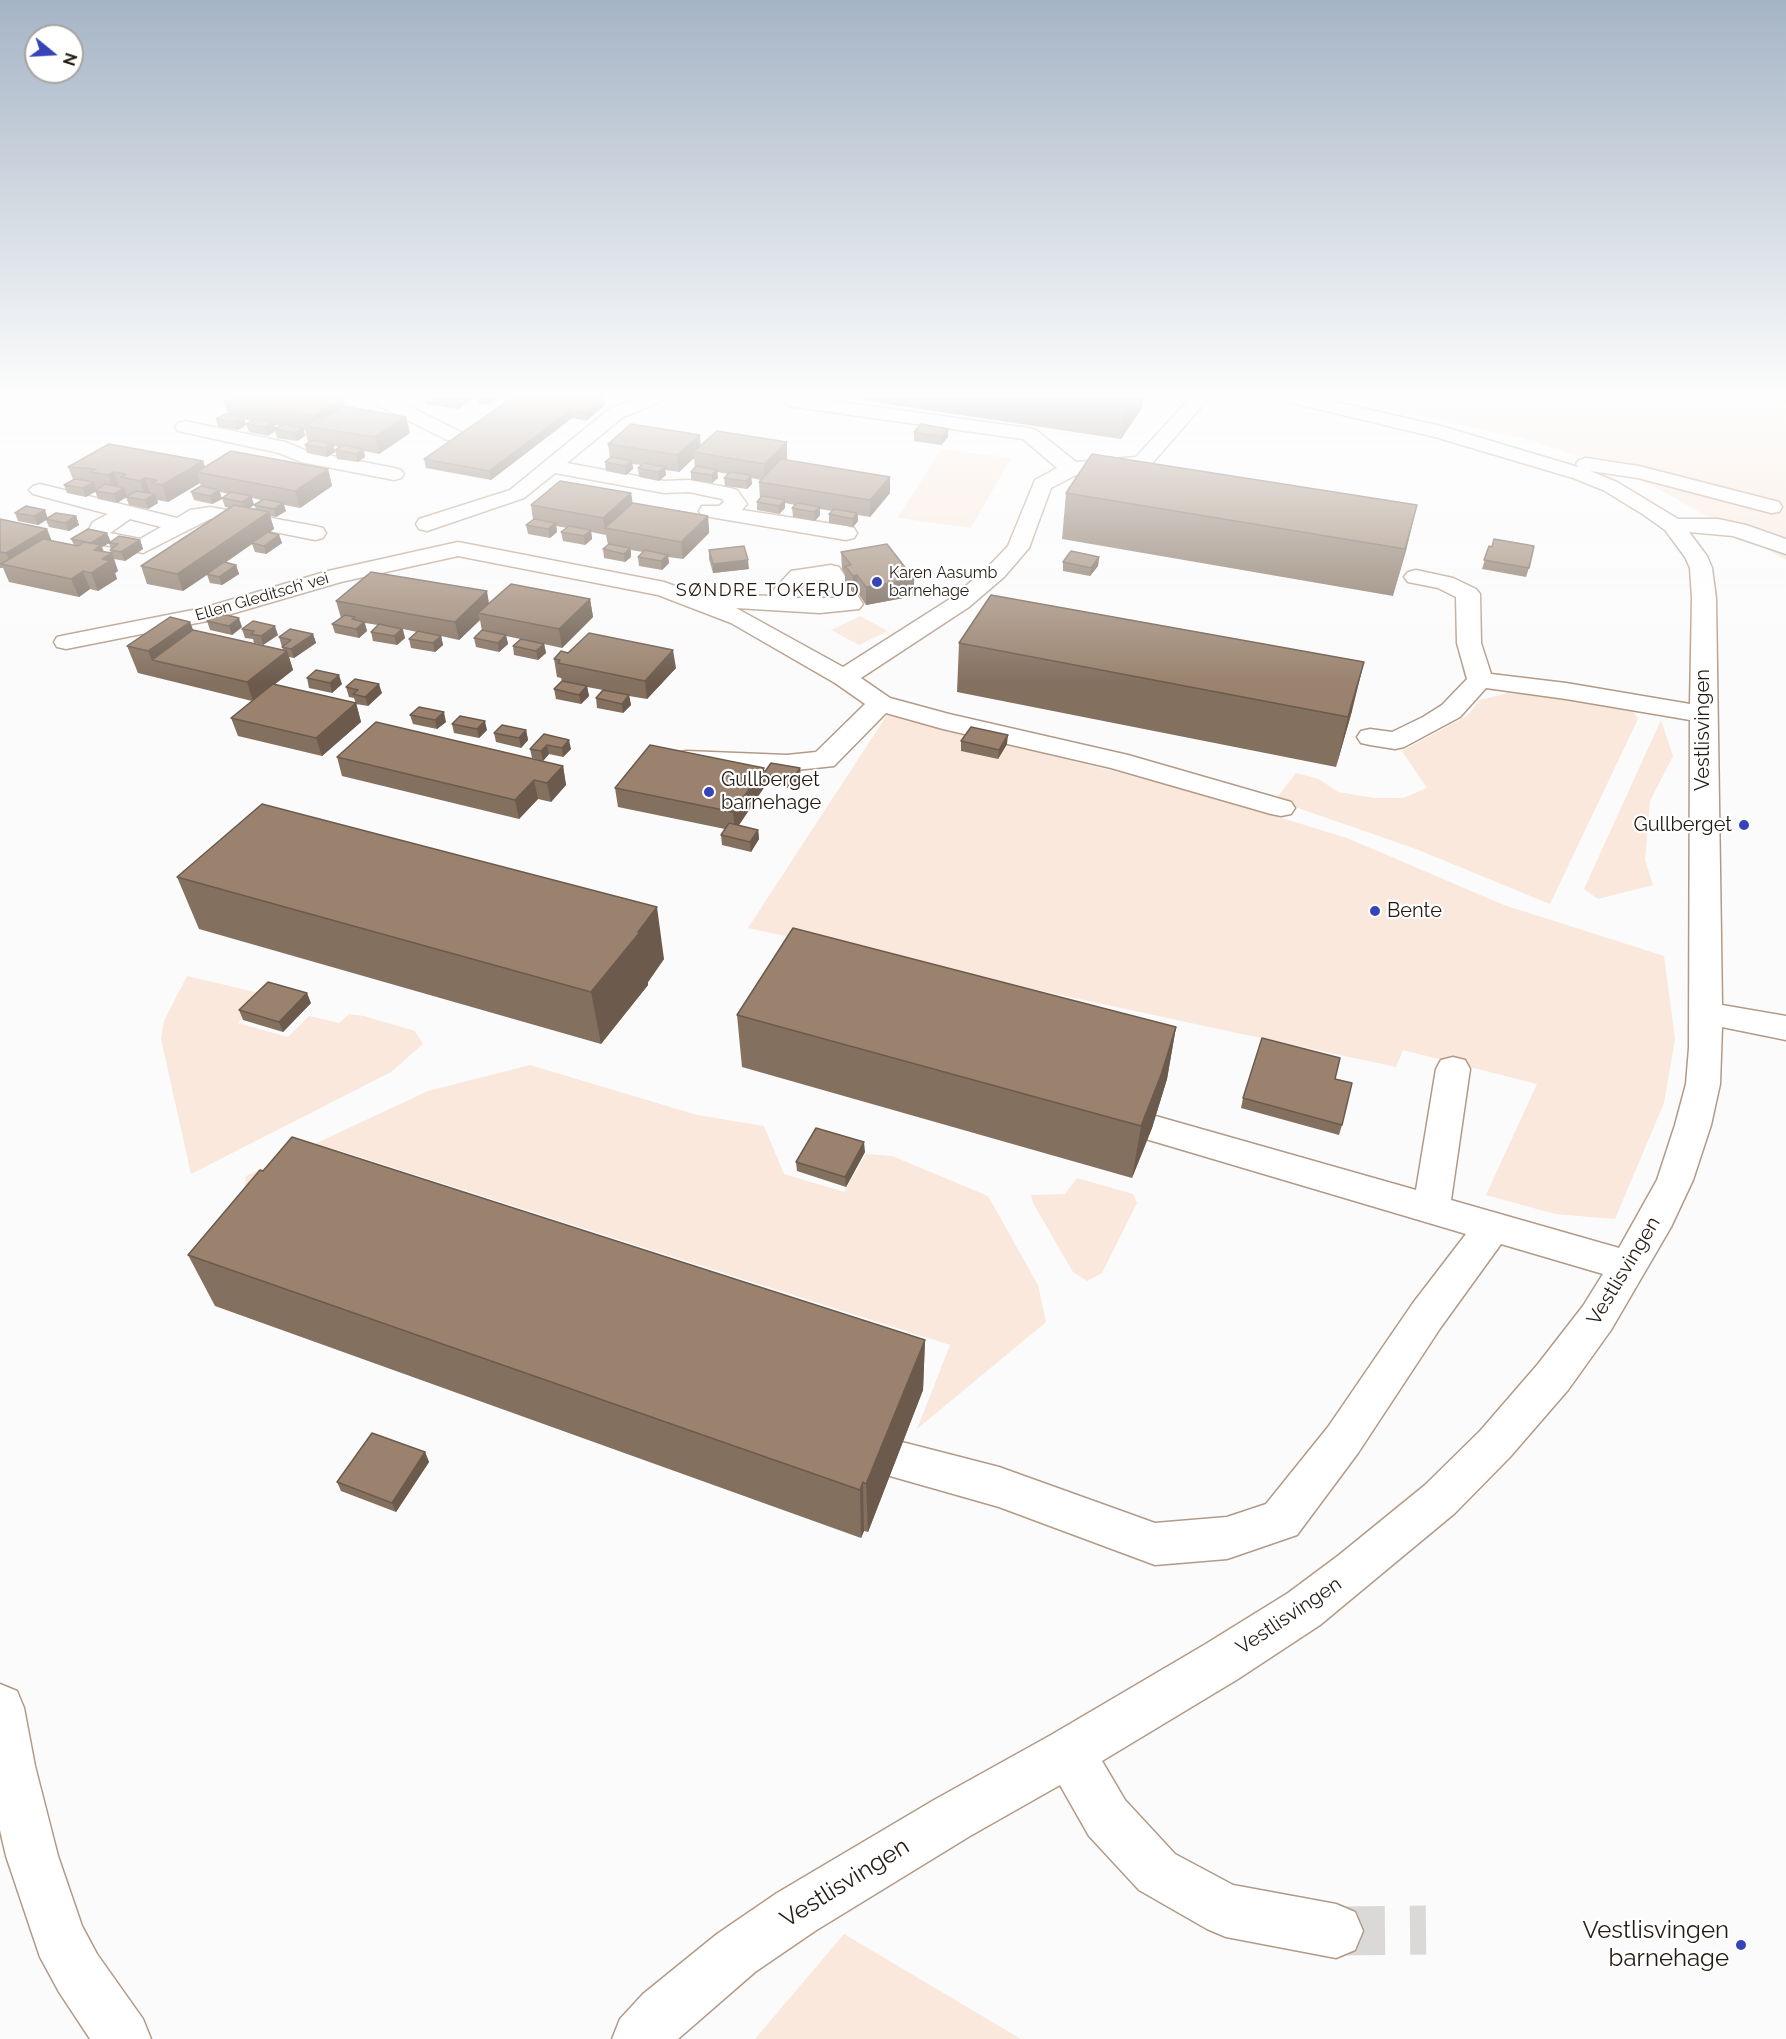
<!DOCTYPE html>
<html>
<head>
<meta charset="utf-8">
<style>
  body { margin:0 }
  #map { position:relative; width:1786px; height:2039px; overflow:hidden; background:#fbfbfb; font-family:Raleway,sans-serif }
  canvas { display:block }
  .north { position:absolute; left:24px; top:24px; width:60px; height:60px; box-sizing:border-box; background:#fff; border:2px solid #a8a4a1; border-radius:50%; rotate:108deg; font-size:16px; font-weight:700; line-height:24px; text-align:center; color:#251b13 }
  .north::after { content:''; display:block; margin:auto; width:21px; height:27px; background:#3744b7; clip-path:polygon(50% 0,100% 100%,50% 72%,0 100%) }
</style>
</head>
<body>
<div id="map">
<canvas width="1786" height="2039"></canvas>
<div class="north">N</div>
</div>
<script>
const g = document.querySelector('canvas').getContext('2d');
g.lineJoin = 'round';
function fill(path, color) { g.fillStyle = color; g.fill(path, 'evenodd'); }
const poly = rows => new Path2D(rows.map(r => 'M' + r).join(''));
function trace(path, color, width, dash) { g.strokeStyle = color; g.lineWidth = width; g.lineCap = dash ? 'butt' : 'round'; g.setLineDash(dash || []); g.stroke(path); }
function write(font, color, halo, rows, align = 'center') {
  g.font = font + ' Raleway,sans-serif'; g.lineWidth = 4.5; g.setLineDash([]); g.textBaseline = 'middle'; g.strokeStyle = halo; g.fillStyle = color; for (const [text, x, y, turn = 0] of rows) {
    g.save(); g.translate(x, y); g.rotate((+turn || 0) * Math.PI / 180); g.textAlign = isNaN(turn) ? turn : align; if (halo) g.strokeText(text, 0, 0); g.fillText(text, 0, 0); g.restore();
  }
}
fill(poly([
  [1335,398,1786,398,1786,560,1651,485,1596,462,1522,438],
  [942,449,1011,458,971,528,897,518],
  [860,616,888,631,859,645,831,630],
  [1508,693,1549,696,1632,710,1638,719,1550,904,1416,849,1275,800,1296,773,1319,779,1338,792,1374,798,1403,798,1427,788,1402,751,1467,716,1480,700],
  [887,715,1194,791,1347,838,1504,905,1664,956,1675,1039,1664,1103,1615,1219,1555,1214,1486,1195,1537,1084,1403,1050,1396,1067,748,928],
  [1661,720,1673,756,1650,801,1645,860,1653,885,1598,899,1584,889],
  [187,976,263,994,238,1023,288,1037,309,1016,339,1023,349,1014,364,1016,415,1031,423,1044,391,1072,191,1174,161,1039,164,1021],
  [530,1065,697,1115,764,1126,784,1174,844,1192,866,1154,892,1156,988,1196,1038,1285,1046,1322,917,1429,950,1345,338,1150,234,1249,246,1176,428,1091],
  [1077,1178,1133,1194,1137,1203,1102,1273,1087,1281,1073,1272,1033,1203,1031,1195,1065,1194],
  [844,1934,1021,2039,755,2039]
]), '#f9e8db');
fill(poly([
  [1770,398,1786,399,1786,403,1771,400,1770,398]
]), '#e0b490');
trace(poly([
  [1336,1931,1426,1930]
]), '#dbd9d8', 49, [49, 25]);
const minor = poly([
  [369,398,392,398,461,432,464,436,461,440,447,440,371,402,369,398],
  [637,398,662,398,660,402,623,417,567,463,664,481,689,480,730,488,737,490,747,504,742,510,846,526,854,528,857,533,854,538,846,540,710,517,702,516,699,511,702,506,719,506,724,502,722,499,689,492,664,493,555,473,524,498,427,531,419,529,416,524,419,519,510,490,609,409,637,398],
  [787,398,811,398,1029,428,1036,430,1076,462,1136,457,1190,398,1209,398,1149,467,1076,475,1051,488,1029,548,1004,577,969,607,861,678,890,698,949,714,1128,755,1291,802,1295,808,1291,814,1281,816,1271,814,1111,768,943,729,886,713,834,766,787,771,686,767,676,765,672,759,676,753,686,751,787,755,816,752,865,704,835,683,731,623,658,595,458,556,341,582,207,621,66,649,57,647,54,642,57,637,66,635,203,608,328,571,458,542,664,582,706,597,716,593,768,596,791,571,831,565,839,567,863,604,859,609,820,613,736,608,843,667,953,597,988,567,1008,546,1035,480,1057,468,1023,439,794,407,787,405,784,401,787,398],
  [824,580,835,598,792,598,806,582,824,580],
  [1286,398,1318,398,1441,426,1578,467,1576,464,1579,460,1586,458,1639,466,1779,502,1782,507,1779,512,1771,513,1638,478,1590,471,1617,482,1678,519,1718,519,1746,525,1786,539,1786,554,1733,536,1689,532,1707,556,1712,568,1716,598,1722,1005,1786,1016,1786,1040,1722,1027,1720,1084,1711,1125,1693,1180,1671,1227,1611,1330,1568,1390,1510,1457,1455,1513,1320,1625,1238,1679,1102,1761,1125,1800,1175,1854,1233,1885,1336,1904,1355,1912,1363,1931,1355,1950,1336,1958,1226,1937,1207,1929,1139,1890,1089,1836,1060,1785,970,1836,815,1931,755,1972,678,2039,612,2039,620,2019,643,1994,717,1934,777,1893,934,1800,1051,1735,1204,1645,1288,1593,1339,1555,1425,1485,1480,1431,1538,1364,1583,1306,1603,1274,1501,1244,1441,1327,1358,1453,1297,1535,1227,1559,1155,1565,999,1507,883,1474,877,1460,883,1446,898,1441,999,1467,1155,1523,1227,1517,1266,1504,1328,1427,1413,1303,1466,1234,1139,1137,1134,1128,1139,1119,1152,1115,1416,1190,1436,1069,1441,1060,1453,1057,1465,1060,1470,1069,1451,1200,1619,1248,1657,1180,1675,1125,1686,1084,1689,1048,1690,720,1566,699,1486,688,1460,717,1404,747,1395,749,1370,745,1361,743,1357,737,1361,731,1370,729,1392,732,1423,717,1442,705,1467,679,1457,643,1456,597,1438,588,1408,582,1404,577,1408,572,1416,570,1453,578,1476,589,1480,594,1481,643,1491,674,1566,683,1690,704,1692,598,1690,568,1685,557,1665,530,1644,515,1603,490,1573,478,1435,437,1288,402,1286,398],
  [185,421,285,442,307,451,394,468,401,470,404,474,401,478,394,480,301,462,279,453,178,431,175,427,178,423,185,421],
  [40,484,177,518,190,510,210,507,315,526,323,528,326,533,323,538,315,540,210,519,143,553,90,542,87,537,90,527,93,522,108,514,33,494,29,490,33,486,40,484],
  [130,519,161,527,140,539,110,533,130,519],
  [0,1684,17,1691,24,1708,35,1766,58,1856,82,1926,97,1954,143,2019,151,2039,90,2039,59,1992,40,1957,6,1856,0,1830,0,1684]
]);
trace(minor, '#b39a86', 3);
fill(minor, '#fff');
fill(poly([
  [425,398,474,398,458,409,426,404],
  [477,398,498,398,488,405,478,403],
  [512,398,605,405,586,421,572,418,491,480,426,468,424,459],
  [847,398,1143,398,1142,408,1121,439],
  [224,401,345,407,410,433,379,454,364,451,365,457,358,462,337,459,335,450,340,447,333,446,335,452,327,457,307,453,305,445,309,442,308,442,305,430,304,430,305,436,297,441,277,438,275,431,268,436,249,432,246,424,252,421,244,419,246,425,238,430,218,427,216,419,228,414],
  [275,425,281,426,276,429],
  [948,429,948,437,941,445,914,441,914,432],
  [787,442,787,458,786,460,890,493,870,517,858,515,858,521,853,527,829,523,829,514,832,511,820,509,820,515,815,521,793,517,792,508,795,505,785,503,785,508,779,514,757,510,757,502,760,499,759,482,761,480,751,478,752,484,747,489,725,486,724,478,728,474,717,472,718,478,712,483,691,480,691,472,695,468,694,458,679,472,665,470,666,475,659,481,639,477,638,468,641,465,632,464,633,469,626,475,606,471,605,462,610,458,608,444,700,446],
  [203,461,205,467,328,469,332,486,300,508,284,505,286,511,276,517,270,516,274,529,269,533,279,535,282,543,266,554,255,552,252,544,225,563,236,565,239,574,222,585,210,583,207,575,183,591,147,584,141,566,230,508,225,507,222,498,229,494,220,492,222,499,212,504,194,500,191,492,201,486,200,483,168,502,157,500,156,496,158,503,148,509,129,505,126,497,117,503,98,499,95,491,86,497,67,493,64,485,73,479,68,467],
  [252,498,261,500,254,505,256,509,249,508,254,505],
  [631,493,633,504,708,516,709,533,683,559,668,557,669,563,662,570,639,566,638,557,643,552,631,550,631,557,625,562,604,558,603,549,608,545,606,535,591,532,592,539,585,545,563,541,561,532,567,528,556,526,557,532,550,538,528,534,526,525,533,520,531,505],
  [1066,493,1417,505,1393,596,1062,539],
  [15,513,48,518,76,516,79,525,69,531,49,527,46,520,38,525,18,521],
  [0,519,52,541,74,545,71,539,110,542,140,540,143,549,125,561,114,559,118,571,115,573,117,579,98,591,90,589,79,597,9,582,3,568,0,568],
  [109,543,111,549,110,550,111,553,103,552,102,547],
  [1489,546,1529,568,1526,577,1482,569],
  [709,550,749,569,713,573,709,559],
  [841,552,914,596,866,605,858,593,853,593,845,583,845,574,842,569],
  [1099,557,1098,566,1090,576,1063,571,1063,562],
  [590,599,593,617,562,648,544,644,546,653,538,660,514,655,513,646,520,639,506,636,508,644,499,652,476,647,474,638,482,631,480,620,459,640,441,636,443,645,435,652,411,648,409,639,417,632,403,629,405,638,397,645,373,641,371,632,378,625,365,623,367,631,359,638,335,633,332,624,341,618,336,601,489,604],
  [207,621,242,627,232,635,210,630],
  [190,622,193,630,283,650,279,637,313,634,316,643,294,658,289,657,293,670,274,685,356,703,361,722,322,756,238,736,231,718,252,701,138,673,127,646],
  [242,629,278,635,263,645,254,643,253,639,245,638],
  [959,643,1352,711,1336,767,957,692],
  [568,653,676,668,647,699,629,696,631,705,623,713,597,708,596,698,603,690,587,687,589,696,581,704,556,699,554,689,562,681,561,678,557,677,554,659],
  [307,678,342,684,332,693,309,688],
  [346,687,382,693,368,706,356,704,354,698,349,697],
  [410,715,446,722,437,729,413,724],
  [452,724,487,730,479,738,454,733],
  [526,730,528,740,521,748,496,742,494,733],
  [544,734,571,749,563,757,549,754,543,761,532,758,530,749],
  [961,741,1007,744,998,759,961,751],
  [337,757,563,766,566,785,551,802,538,799,519,819,342,776],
  [764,773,801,778,793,789,765,784,765,786,739,825,758,830,759,839,751,852,722,845,721,835,725,829,618,807,615,788],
  [177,877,664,959,648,982,648,985,601,1044,199,929],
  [311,1003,283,1032,243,1020,239,1010],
  [737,1015,1176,1027,1167,1079,1152,1128,1132,1178,742,1067],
  [1243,1098,1342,1125,1339,1135,1241,1108],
  [865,1152,846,1187,797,1171,796,1162],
  [188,1255,925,1340,923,1390,868,1532,864,1531,861,1538,215,1306],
  [425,1452,429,1462,396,1512,341,1491,337,1482]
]), '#84705f');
fill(poly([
  [343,398,347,414,318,428,315,416],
  [456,398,474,398,458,409],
  [487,398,498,398,488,405],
  [604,398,605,405,586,421,584,413],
  [1125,398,1143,398,1142,408,1121,439],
  [571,410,572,418,491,480,489,471],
  [244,417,246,425,238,430,235,422],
  [406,417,410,433,379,454,375,437],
  [274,422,276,430,275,429,275,431,268,436,266,427],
  [303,428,305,436,297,441,294,433],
  [948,429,948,437,941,445,941,437],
  [700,435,701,452,693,452,694,458,679,472,677,455],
  [787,442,787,458,765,481,764,464],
  [333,444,335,452,327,457,325,448],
  [363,449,365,457,358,462,356,454],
  [203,461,207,474,197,472,200,483,168,502,162,485],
  [632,461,633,469,626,475,625,466],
  [665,467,666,475,659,481,658,472],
  [328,469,332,486,300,508,295,491],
  [717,470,718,478,712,483,712,475],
  [114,472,120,489,114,492,108,475],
  [751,475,752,484,747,489,746,481],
  [890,477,890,493,870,517,870,500],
  [145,478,151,495,146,498,140,481],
  [94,482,97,491,86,497,83,488],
  [124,488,127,497,117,503,114,494],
  [219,490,222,499,212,504,210,496],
  [631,493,633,510,605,528,606,535,603,518],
  [155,494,158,503,148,509,145,500],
  [251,496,254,505,245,511,242,502],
  [785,500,785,508,779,514,779,506],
  [283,503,286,511,276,517,274,509],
  [1417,505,1406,551,1393,596,1405,549],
  [820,507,820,515,815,521,814,512],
  [45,510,48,519,46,519,46,520,38,525,34,516],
  [269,512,274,529,183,591,177,574],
  [857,513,858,521,853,527,853,519],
  [76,516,79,525,69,531,65,523],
  [708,516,709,533,683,559,681,542],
  [556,523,557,532,550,538,548,529],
  [47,529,54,546,12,566,6,553],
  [591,530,592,539,585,545,584,536],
  [107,533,111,542,102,547,106,557,112,553,118,571,115,573,117,579,98,591,91,573,90,543],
  [279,535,282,543,266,554,264,546],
  [140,540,143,549,125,561,121,552],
  [630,548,631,557,625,562,624,554],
  [668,555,669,563,662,570,661,561],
  [1099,557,1098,566,1090,576,1091,568],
  [748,560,749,569,713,573,713,564],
  [236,565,239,574,222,585,219,577],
  [83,571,90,589,79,597,71,579],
  [857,575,858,593,853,593,853,576],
  [914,579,914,596,866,605,866,587],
  [487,591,490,609,478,613,480,620,459,640,455,622],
  [590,599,593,617,562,648,559,629],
  [239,618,242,627,232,635,229,626],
  [190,622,200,648,152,660,148,651],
  [364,622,367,631,359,638,356,629],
  [275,626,278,635,263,645,261,636],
  [402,629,405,638,397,645,394,636],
  [313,634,316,643,294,658,291,649],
  [506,635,508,644,499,652,498,643],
  [441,636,443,645,435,652,433,643],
  [544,644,546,653,538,660,536,651],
  [673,650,676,668,647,699,645,681],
  [287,651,293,670,253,701,247,682],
  [1364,662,1352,711,1336,767,1348,717],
  [339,675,342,684,332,693,330,683],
  [379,684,382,693,368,706,365,697],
  [587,686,589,696,581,704,579,695],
  [629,695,631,705,623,713,622,704],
  [356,703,361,722,322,756,316,738],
  [444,712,446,722,437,729,435,720],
  [485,721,487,730,479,738,477,729],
  [526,730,528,740,521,748,519,738],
  [1008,735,1007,744,998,759,999,750],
  [569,740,571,749,563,757,562,748],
  [547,745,549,754,543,761,541,751],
  [563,766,566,785,551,802,547,783],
  [764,768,765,786,735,831,733,812],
  [800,768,801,778,793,789,792,780],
  [534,780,538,799,519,819,515,800],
  [758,830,759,839,751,852,750,842],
  [657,907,664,959,648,982,648,985,601,1044,591,992],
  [307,993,311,1003,283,1032,279,1022],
  [1176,1027,1167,1079,1152,1128,1132,1178,1141,1126],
  [864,1142,865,1152,846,1187,845,1177],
  [925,1340,923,1390,868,1532,866,1484],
  [425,1452,429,1462,396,1512,392,1503],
  [863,1482,864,1531,861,1538,860,1490]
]), '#6c5b4d');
const building = poly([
  [229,398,343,398,315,416,224,401,229,398],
  [512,398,604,398,584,413,571,410,489,471,424,459,512,398],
  [343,406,406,417,375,437,304,426,317,418,323,419,343,406],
  [225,414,244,417,235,422,216,419,225,414],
  [255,419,274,422,266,427,246,424,255,419],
  [284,424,303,428,294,433,275,429,284,424],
  [631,424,700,435,677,455,608,444,631,424],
  [921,424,948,429,941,437,914,432,921,424],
  [717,431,787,442,764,464,693,452,717,431],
  [313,440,333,444,325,448,305,445,313,440],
  [109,444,203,461,162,485,152,483,157,480,145,478,140,481,121,477,126,474,114,472,108,475,90,472,96,469,68,467,109,444],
  [343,445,363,449,356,454,335,450,343,445],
  [231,451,328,469,295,491,197,472,231,451],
  [1092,454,1417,505,1405,549,1066,493,1092,454],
  [611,457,632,461,625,466,605,462,611,457],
  [781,459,890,477,870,500,759,482,781,459],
  [644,463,665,467,658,472,638,468,644,463],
  [696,466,717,470,712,475,691,472,696,466],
  [730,472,751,475,746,481,724,478,730,472],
  [75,479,94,482,83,488,64,485,75,479],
  [560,481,631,493,603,518,531,505,560,481],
  [105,484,124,488,114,494,95,491,105,484],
  [201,486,219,490,210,496,191,492,201,486],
  [136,491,155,494,145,500,126,497,136,491],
  [231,492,251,496,242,502,222,498,231,492],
  [762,496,785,500,779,506,757,502,762,496],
  [264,499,283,503,274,509,254,505,264,499],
  [633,503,708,516,681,542,605,528,633,503],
  [797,503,820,507,814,512,792,508,797,503],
  [234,505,269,512,177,574,141,566,234,505],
  [26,506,45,510,34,516,15,513,26,506],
  [834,509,857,513,853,519,829,514,834,509],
  [56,513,76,516,65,523,46,519,56,513],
  [0,519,47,529,6,553,0,552,0,519],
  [534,519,556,523,548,529,526,525,534,519],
  [569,526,591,530,584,536,561,532,569,526],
  [88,529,107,533,91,543,71,539,88,529],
  [268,532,279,535,264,546,252,543,268,532],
  [119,536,140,540,121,552,110,550,118,544,109,543,119,536],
  [43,539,78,546,84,542,101,545,94,550,112,553,102,559,110,561,91,573,83,571,71,579,1,564,43,539],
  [1494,539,1534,546,1529,568,1484,560,1489,546,1492,547,1494,539],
  [609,544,630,548,624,554,603,549,609,544],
  [887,544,914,579,866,587,857,575,853,576,845,566,851,565,841,552,887,544],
  [744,546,748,560,713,564,709,550,744,546],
  [645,550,668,555,661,561,638,557,645,550],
  [1071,551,1099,557,1091,568,1063,562,1071,551],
  [224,562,236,565,219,577,207,574,224,562],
  [371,572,487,591,455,622,336,601,371,572],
  [511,584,590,599,559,629,478,613,511,584],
  [991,595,1364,662,1348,717,959,643,991,595],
  [218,613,239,618,229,626,207,621,218,613],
  [345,615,355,617,352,619,364,622,356,629,332,624,345,615],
  [170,617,190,622,148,651,127,646,170,617],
  [253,621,275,626,261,636,251,634,254,631,242,629,253,621],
  [379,624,402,629,394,636,371,632,379,624],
  [290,629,313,634,291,649,282,647,291,640,279,637,290,629],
  [193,630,287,651,247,682,152,660,193,630],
  [482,630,506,635,498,643,474,638,482,630],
  [418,631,441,636,433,643,409,639,418,631],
  [589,633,673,650,645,681,558,663,560,660,554,659,561,651,568,653,589,633],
  [521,639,544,644,536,651,513,646,521,639],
  [316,670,339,675,330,683,307,678,316,670],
  [355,679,379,684,365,697,353,694,358,690,346,687,355,679],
  [562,681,587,686,579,695,554,689,562,681],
  [273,684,356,703,316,738,231,718,273,684],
  [603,690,629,695,622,704,596,698,603,690],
  [419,707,444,712,435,720,410,715,419,707],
  [460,716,485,721,477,729,452,724,460,716],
  [376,722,563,766,547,783,534,780,515,800,337,757,376,722],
  [502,725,526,730,519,738,494,733,502,725],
  [971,727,1008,735,999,750,961,741,971,727],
  [544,734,569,740,562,748,547,745,541,751,530,749,544,734],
  [650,745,764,768,733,812,615,788,650,745],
  [771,763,800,768,792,780,764,774,764,773,771,763],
  [262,804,657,907,638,932,640,932,591,992,177,877,262,804],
  [729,823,758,830,750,842,721,835,729,823],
  [793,928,1176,1027,1161,1075,1141,1126,737,1015,793,928],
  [268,982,307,993,279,1022,239,1010,268,982],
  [1262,1038,1340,1058,1335,1079,1352,1083,1342,1125,1243,1098,1262,1038],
  [816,1128,864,1142,845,1177,796,1162,816,1128],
  [292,1137,925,1340,866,1484,863,1482,860,1490,188,1255,260,1170,263,1171,292,1137],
  [372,1433,425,1452,392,1503,337,1482,372,1433]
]);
fill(building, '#9a826e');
trace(building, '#6c5b4d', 1.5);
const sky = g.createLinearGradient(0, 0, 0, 683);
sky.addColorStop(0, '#a5b4c5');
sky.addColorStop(0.58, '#fdfdfd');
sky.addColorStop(1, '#fdfdfd00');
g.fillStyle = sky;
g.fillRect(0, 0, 1786, 683);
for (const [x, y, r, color] of [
  [877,582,6,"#3744b7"],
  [709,792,6,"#3744b7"],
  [1744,825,6,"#3744b7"],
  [1375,911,6,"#3744b7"],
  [1741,1945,6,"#3744b7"]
]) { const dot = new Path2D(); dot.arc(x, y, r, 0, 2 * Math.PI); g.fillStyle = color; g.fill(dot); trace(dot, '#fff', 2); }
write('16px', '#251b13', '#fff', [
  ["Karen Aasumb",889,573],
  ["barnehage",889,591]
], 'left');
write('16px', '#251b13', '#fff', [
  ["Ellen Gleditsch’ vei",262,597,-16]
]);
g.letterSpacing = '1.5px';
write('18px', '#251b13', '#fff', [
  ["SØNDRE TOKERUD",768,591]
]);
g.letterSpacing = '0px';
write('20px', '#251b13', '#fff', [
  ["Vestlisvingen",1703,730,-90],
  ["Vestlisvingen",1624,1271,-59],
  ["Vestlisvingen",1289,1616,-34]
]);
write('20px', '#251b13', '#fff', [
  ["Gullberget",721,780],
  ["barnehage",721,803],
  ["Gullberget",1732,825,"right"],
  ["Bente",1387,911]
], 'left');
write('24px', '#251b13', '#fff', [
  ["Vestlisvingen",845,1883,-32]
]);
write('24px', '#251b13', '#fff', [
  ["Vestlisvingen",1729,1931],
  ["barnehage",1729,1959]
], 'right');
</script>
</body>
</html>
